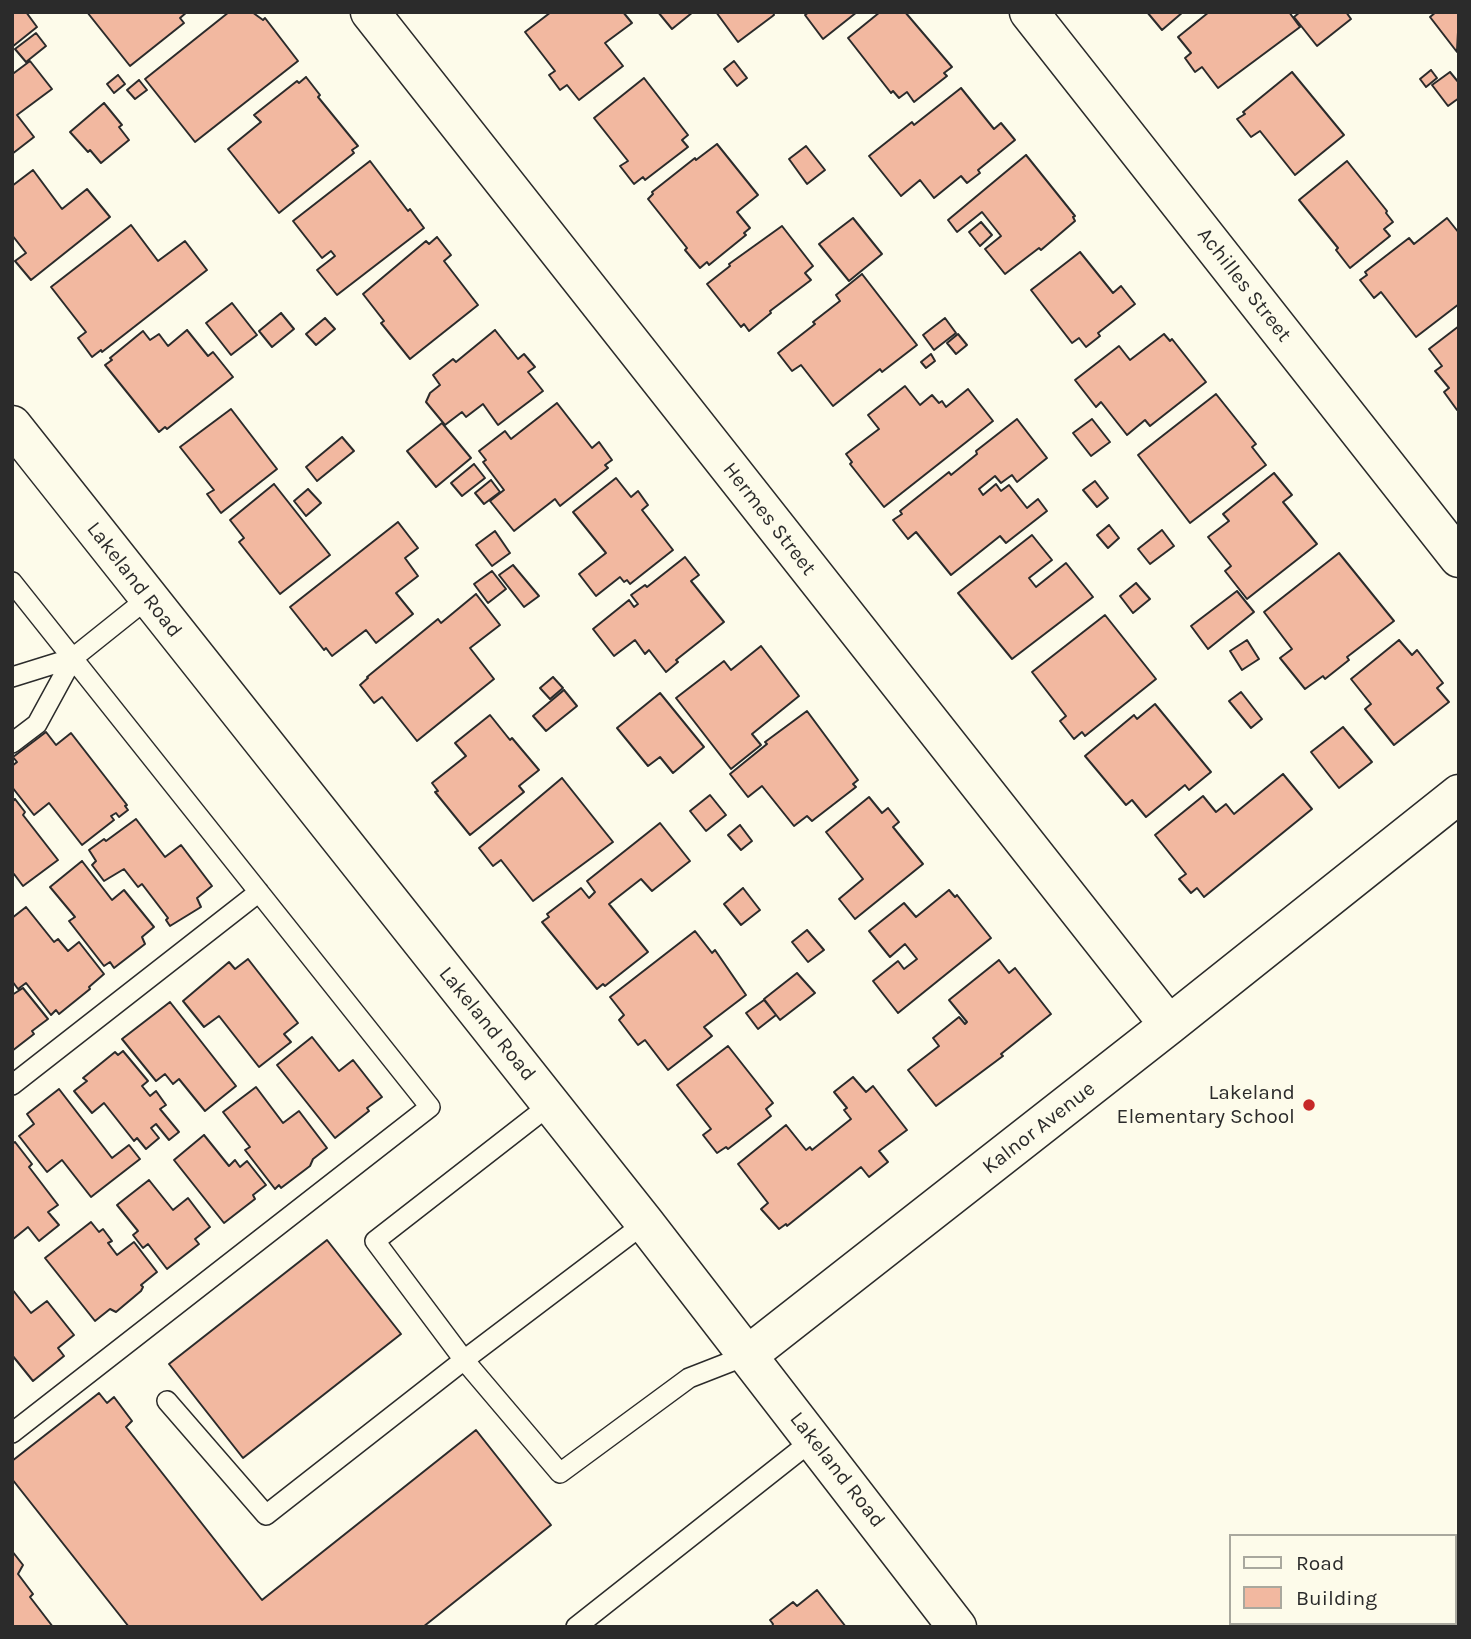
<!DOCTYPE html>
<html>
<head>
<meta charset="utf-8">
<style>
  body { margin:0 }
  #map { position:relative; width:1471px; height:1639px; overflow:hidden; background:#fdfbea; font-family:Karla,sans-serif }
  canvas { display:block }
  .frame { position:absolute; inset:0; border:14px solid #2b2b2b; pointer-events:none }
  .legend { position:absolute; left:1229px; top:1534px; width:228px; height:91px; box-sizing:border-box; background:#fdfbea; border:2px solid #a9a89e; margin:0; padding:9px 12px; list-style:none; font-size:21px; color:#2b2b2b }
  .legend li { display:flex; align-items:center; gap:14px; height:35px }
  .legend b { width:35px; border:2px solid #a9a89e }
</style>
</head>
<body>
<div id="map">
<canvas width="1471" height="1639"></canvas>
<div class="frame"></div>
<ul class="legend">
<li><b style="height:9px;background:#fdfbea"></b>Road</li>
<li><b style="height:19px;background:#f2b8a0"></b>Building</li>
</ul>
</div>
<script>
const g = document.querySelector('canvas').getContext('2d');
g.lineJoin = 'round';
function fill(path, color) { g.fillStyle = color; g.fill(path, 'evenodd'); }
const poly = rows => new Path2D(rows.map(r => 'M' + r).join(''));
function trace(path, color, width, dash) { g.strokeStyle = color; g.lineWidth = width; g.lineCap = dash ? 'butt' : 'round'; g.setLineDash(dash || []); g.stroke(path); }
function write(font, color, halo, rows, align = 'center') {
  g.font = font + ' Karla,sans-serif'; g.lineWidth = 5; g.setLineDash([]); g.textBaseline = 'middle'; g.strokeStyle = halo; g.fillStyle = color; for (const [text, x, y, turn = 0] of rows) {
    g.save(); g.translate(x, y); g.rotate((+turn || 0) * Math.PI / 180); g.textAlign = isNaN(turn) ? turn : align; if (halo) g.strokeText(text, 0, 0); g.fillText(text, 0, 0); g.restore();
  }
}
const building = poly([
  [12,12,26,12,37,27,12,47,12,12],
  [87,12,187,12,180,18,184,23,130,66,87,12],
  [229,12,252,12,263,20,265,18,298,61,195,142,145,79,229,12],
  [551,12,623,12,632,23,605,43,623,66,579,100,567,85,560,90,549,75,555,71,525,32,551,12],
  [658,12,693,12,672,29,658,12],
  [716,12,773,12,774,15,738,42,716,12],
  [809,12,857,12,823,39,805,15,809,12],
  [880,12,905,12,952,67,944,73,947,76,914,102,907,92,899,98,893,91,891,93,848,38,880,12],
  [1147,12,1183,12,1162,30,1147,12],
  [1209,12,1289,12,1300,27,1218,88,1202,67,1195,72,1185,58,1191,53,1178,37,1209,12],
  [1300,12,1346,12,1351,19,1317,46,1294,17,1300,12],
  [1436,12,1459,12,1457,52,1430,17,1436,12],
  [36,33,46,46,26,62,15,49,36,33],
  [30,61,52,89,17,115,34,137,12,154,12,72,14,73,30,61],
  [734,61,747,78,737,86,724,69,734,61],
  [1431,70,1437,78,1426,87,1420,79,1431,70],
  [1292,72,1344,135,1295,175,1260,131,1251,137,1237,119,1245,114,1243,112,1292,72],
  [1450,72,1459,83,1459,98,1448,106,1432,85,1450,72],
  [118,75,125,84,114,93,107,84,118,75],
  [306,77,320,95,318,97,358,146,352,150,354,153,279,213,228,149,261,122,254,115,297,81,299,83,306,77],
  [644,78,688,135,682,140,688,147,645,180,643,177,634,184,620,166,628,161,594,118,644,78],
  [139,80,147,90,135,99,127,90,139,80],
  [961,88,994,129,1001,123,1015,140,978,170,980,173,967,183,961,176,934,198,920,180,901,196,869,156,912,122,914,125,961,88],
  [104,103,122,125,119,127,129,140,101,163,90,150,88,152,70,132,104,103],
  [717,144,758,195,737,212,750,228,744,233,746,235,709,265,707,262,700,268,685,250,687,248,648,199,653,194,652,192,695,158,696,160,717,144],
  [806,146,825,170,807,184,789,159,806,146],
  [1026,155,1075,216,1073,217,1075,221,1041,250,1039,248,1005,274,985,249,1001,236,982,212,957,232,948,220,1026,155],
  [370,161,408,211,410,209,424,228,337,295,317,270,335,256,331,251,322,258,293,221,370,161],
  [1347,161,1387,211,1386,213,1393,222,1384,229,1390,236,1350,268,1336,250,1338,248,1299,200,1347,161],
  [33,170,62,209,87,189,110,217,31,280,15,261,26,253,12,235,12,186,33,170],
  [853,218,882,254,849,281,819,244,853,218],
  [1447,218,1459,233,1459,304,1416,337,1381,292,1374,298,1360,280,1367,275,1365,272,1409,238,1414,244,1447,218],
  [981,222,992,235,980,246,969,232,981,222],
  [131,225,158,261,185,241,207,270,102,352,101,350,92,357,78,338,86,332,51,287,131,225],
  [782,226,813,266,805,273,811,280,770,311,771,313,749,331,744,324,741,327,707,284,730,266,729,264,782,226],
  [437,237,451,255,444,261,478,305,410,359,381,323,384,321,363,294,426,241,429,244,437,237],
  [1080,252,1113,293,1121,286,1135,304,1098,333,1100,336,1086,347,1079,338,1072,343,1031,290,1080,252],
  [862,274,917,345,882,372,880,369,833,406,801,365,792,371,778,353,815,324,813,322,840,301,836,295,862,274],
  [232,303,257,335,231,355,206,323,232,303],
  [281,313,294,329,272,347,259,331,281,313],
  [325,318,335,329,316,345,306,334,325,318],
  [945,318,956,333,934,350,923,335,945,318],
  [1459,326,1459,409,1457,410,1444,392,1449,388,1435,371,1442,366,1429,349,1459,326],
  [187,330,208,356,213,352,233,377,167,429,165,427,159,432,105,365,112,360,110,358,143,331,150,340,159,334,168,346,187,330],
  [495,330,518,359,524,354,535,367,528,372,543,391,498,425,483,404,466,417,462,412,445,425,426,402,430,393,440,385,433,375,453,359,456,362,495,330],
  [958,334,967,345,956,354,947,343,958,334],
  [1164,334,1170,341,1172,339,1206,382,1150,426,1145,420,1127,435,1101,402,1096,407,1075,380,1119,346,1130,360,1164,334],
  [931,354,935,361,926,368,921,362,931,354],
  [905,386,920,405,932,395,939,403,942,401,946,407,968,389,993,421,884,507,850,464,852,462,846,454,879,429,868,415,905,386],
  [1216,394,1256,444,1252,447,1266,465,1190,523,1138,455,1216,394],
  [557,403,592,448,599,442,612,460,605,465,608,468,560,506,555,499,514,531,490,501,504,490,483,462,486,460,479,451,505,431,511,439,557,403],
  [231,409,277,469,221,513,207,494,214,490,180,447,231,409],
  [1017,419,1047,458,1017,482,1012,475,1001,483,995,476,979,489,983,495,996,484,1001,491,1009,485,1027,508,1038,499,1047,511,1006,543,1000,536,951,575,916,532,908,539,893,520,902,514,900,511,949,472,951,475,977,454,976,451,1017,419],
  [1092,419,1110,442,1091,456,1073,433,1092,419],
  [442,423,471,458,436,487,407,451,442,423],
  [342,437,354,451,317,481,306,467,342,437],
  [474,464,485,478,462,496,451,483,474,464],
  [1274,473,1292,495,1283,502,1317,544,1247,599,1225,571,1231,566,1208,537,1229,521,1223,514,1274,473],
  [616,478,631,497,638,491,648,505,642,510,673,550,630,584,627,580,624,582,620,577,596,596,579,574,606,553,573,512,616,478],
  [491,480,500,492,484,504,475,493,491,480],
  [1095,481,1108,498,1097,507,1083,490,1095,481],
  [274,484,330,555,280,594,239,542,244,538,230,520,274,484],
  [308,489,321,503,306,516,294,501,308,489],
  [398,522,418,548,405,558,418,576,396,593,413,614,376,643,366,630,332,656,326,648,324,650,290,607,398,522],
  [1109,525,1119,538,1108,548,1097,535,1109,525],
  [1162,530,1174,546,1150,564,1138,549,1162,530],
  [495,531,510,553,492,566,476,545,495,531],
  [1032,535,1052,560,1029,578,1036,587,1066,563,1093,597,1012,659,958,593,1032,535],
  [1339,553,1394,621,1347,657,1349,660,1325,679,1323,676,1305,689,1280,658,1292,649,1264,612,1339,553],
  [685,557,699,575,691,581,724,622,676,660,678,662,666,672,649,650,645,654,635,640,614,656,593,629,629,600,634,607,638,604,631,595,645,585,647,587,685,557],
  [513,565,539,596,524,607,499,575,513,565],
  [492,571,506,589,488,603,474,584,492,571],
  [1136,583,1150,599,1133,613,1120,596,1136,583],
  [1237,591,1254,612,1208,649,1191,626,1237,591],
  [476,594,500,625,470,648,494,679,417,741,382,697,374,703,360,685,368,678,367,677,438,619,441,623,476,594],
  [1105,615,1156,679,1085,736,1082,732,1074,739,1060,721,1066,716,1032,672,1105,615],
  [1247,640,1259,659,1242,670,1230,651,1247,640],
  [1399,640,1412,655,1417,650,1443,683,1437,688,1449,702,1394,745,1365,709,1371,704,1351,679,1399,640],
  [761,646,799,696,752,734,761,745,731,769,676,698,724,661,731,670,761,646],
  [553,677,563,688,550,699,540,688,553,677],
  [564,690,577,706,546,731,533,716,564,690],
  [1241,692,1262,719,1251,728,1229,701,1241,692],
  [660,693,704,747,673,773,660,757,648,766,617,728,660,693],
  [1155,704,1211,772,1189,790,1185,785,1146,817,1132,800,1126,805,1085,756,1134,715,1137,719,1155,704],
  [807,711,858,780,853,784,856,787,812,821,807,816,794,826,762,786,748,797,730,774,767,744,765,742,807,711],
  [490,715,510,740,512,738,539,770,519,786,524,792,470,835,435,792,438,791,432,783,466,756,455,743,490,715],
  [1343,727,1372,762,1339,788,1311,752,1343,727],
  [46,732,56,745,71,733,127,805,125,806,128,810,119,817,116,813,111,816,114,820,82,845,49,803,34,815,12,787,12,766,17,762,13,757,46,732],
  [1283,774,1312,809,1204,897,1197,888,1191,893,1179,879,1186,874,1155,835,1203,796,1216,812,1226,804,1234,814,1283,774],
  [562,778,613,842,533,901,501,860,493,866,479,848,562,778],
  [710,795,726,815,706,831,690,811,710,795],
  [869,797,882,813,888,808,899,822,893,827,923,864,855,919,839,899,863,879,826,832,869,797],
  [15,799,25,812,23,815,58,860,23,886,14,874,12,876,12,802,15,799],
  [136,819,165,857,181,845,212,886,197,898,201,907,170,926,166,920,168,918,142,884,138,887,124,869,104,881,92,865,96,861,89,850,104,839,106,841,136,819],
  [660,823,690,861,652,891,641,879,609,904,648,952,605,986,603,984,597,989,542,922,549,917,547,914,581,888,589,898,595,892,587,881,660,823],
  [740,825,752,841,741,850,728,835,740,825],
  [82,861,112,900,124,890,154,927,142,937,145,944,114,968,110,962,104,966,69,921,75,917,50,887,82,861],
  [743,888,760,910,741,925,724,904,743,888],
  [949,890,955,897,957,895,991,938,898,1013,873,981,898,961,904,969,917,959,905,944,890,957,869,931,904,903,916,917,949,890],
  [26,907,54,942,58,939,68,951,79,942,104,974,89,987,90,989,59,1014,56,1010,51,1015,26,983,18,989,12,981,12,918,26,907],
  [807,930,824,950,808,962,792,942,807,930],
  [695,931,712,953,715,950,746,995,704,1027,712,1036,668,1070,645,1040,638,1045,619,1020,624,1015,610,997,695,931],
  [248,959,298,1023,284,1034,291,1042,259,1067,219,1016,204,1027,183,1001,229,962,235,969,248,959],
  [999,960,1009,973,1015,968,1051,1014,1001,1054,1003,1056,936,1106,908,1070,939,1046,933,1038,959,1017,965,1024,967,1022,949,1000,999,960],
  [797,973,815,993,780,1020,764,999,797,973],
  [23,988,48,1019,32,1031,34,1034,12,1051,12,995,23,988],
  [764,1000,776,1015,758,1029,746,1013,764,1000],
  [170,1002,236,1086,205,1111,179,1079,173,1084,165,1074,156,1081,122,1039,170,1002],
  [312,1037,339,1071,353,1060,382,1097,367,1108,369,1111,335,1138,277,1065,312,1037],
  [728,1046,773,1103,766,1109,771,1116,728,1149,726,1147,717,1153,703,1135,711,1129,677,1085,728,1046],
  [123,1051,148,1081,142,1086,150,1096,156,1091,166,1105,160,1109,179,1132,169,1140,156,1124,151,1128,159,1138,146,1149,137,1138,134,1141,104,1103,92,1113,74,1091,87,1081,83,1078,115,1052,118,1055,123,1051],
  [853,1077,866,1092,873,1086,907,1130,879,1151,888,1162,869,1177,861,1167,787,1226,786,1224,779,1229,761,1209,768,1203,738,1164,786,1125,806,1150,810,1147,812,1150,851,1119,844,1110,847,1108,834,1092,853,1077],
  [256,1087,283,1123,299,1111,327,1148,313,1159,310,1166,281,1188,279,1185,275,1189,245,1150,250,1147,223,1112,256,1087],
  [59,1089,112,1158,129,1145,140,1159,91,1197,62,1160,47,1172,19,1136,34,1124,27,1114,59,1089],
  [204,1135,229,1166,235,1160,240,1167,247,1161,266,1185,253,1195,255,1199,224,1223,174,1160,204,1135],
  [15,1142,32,1164,29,1167,58,1205,48,1212,59,1225,39,1241,28,1227,12,1240,12,1144,15,1142],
  [149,1180,173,1210,188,1198,210,1227,195,1239,199,1244,167,1269,148,1244,143,1248,133,1235,138,1231,117,1205,149,1180],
  [91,1222,99,1232,103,1229,112,1241,108,1243,117,1255,134,1242,157,1272,141,1285,143,1287,141,1291,116,1312,110,1309,95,1321,45,1258,91,1222],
  [327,1240,401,1334,243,1458,169,1364,327,1240],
  [12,1289,31,1313,47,1301,74,1335,58,1348,64,1356,33,1381,12,1355,12,1289],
  [99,1393,107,1403,114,1397,132,1421,126,1427,262,1600,476,1430,551,1525,423,1627,129,1627,12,1479,12,1461,99,1393],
  [12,1551,23,1565,18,1574,33,1594,30,1597,53,1627,12,1627,12,1551],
  [817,1590,846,1627,772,1627,773,1624,770,1620,793,1602,797,1606,817,1590]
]);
fill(building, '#f2b8a0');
trace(building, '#2b2b2b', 2);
const service = poly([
  [12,582,430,1107,12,1433],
  [12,677,73,658,148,598],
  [12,743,37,724,73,658],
  [12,1085,259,892],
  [551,1104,375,1241,464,1360,645,1223],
  [167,1401,266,1515,464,1360,560,1473,689,1378,748,1355],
  [576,1627,814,1439]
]);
const minor = poly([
  [370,12,1169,1025],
  [1029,12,1459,558],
  [748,1355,1169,1025,1459,794]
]);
const tertiary = poly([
  [12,425,645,1223,957,1627]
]);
trace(service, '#2b2b2b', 22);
trace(minor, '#2b2b2b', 41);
trace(tertiary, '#2b2b2b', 41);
trace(service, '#fdfbea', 19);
trace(minor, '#fdfbea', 38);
trace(tertiary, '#fdfbea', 38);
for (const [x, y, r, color] of [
  [1309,1105,7,"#c62828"]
]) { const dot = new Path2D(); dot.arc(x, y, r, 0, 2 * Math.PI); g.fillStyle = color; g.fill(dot); trace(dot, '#fdfbea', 2.5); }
write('21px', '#2b2b2b', '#fdfbea', [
  ["Achilles Street",1244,285,52],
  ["Hermes Street",769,519,52],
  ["Lakeland Road",134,580,52],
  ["Lakeland Road",487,1024,51],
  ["Kalnor Avenue",1039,1128,-38],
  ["Lakeland Road",837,1470,52]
]);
write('21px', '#2b2b2b', '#fdfbea', [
  ["Lakeland",1295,1093],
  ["Elementary School",1295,1117]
], 'right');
</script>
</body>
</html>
